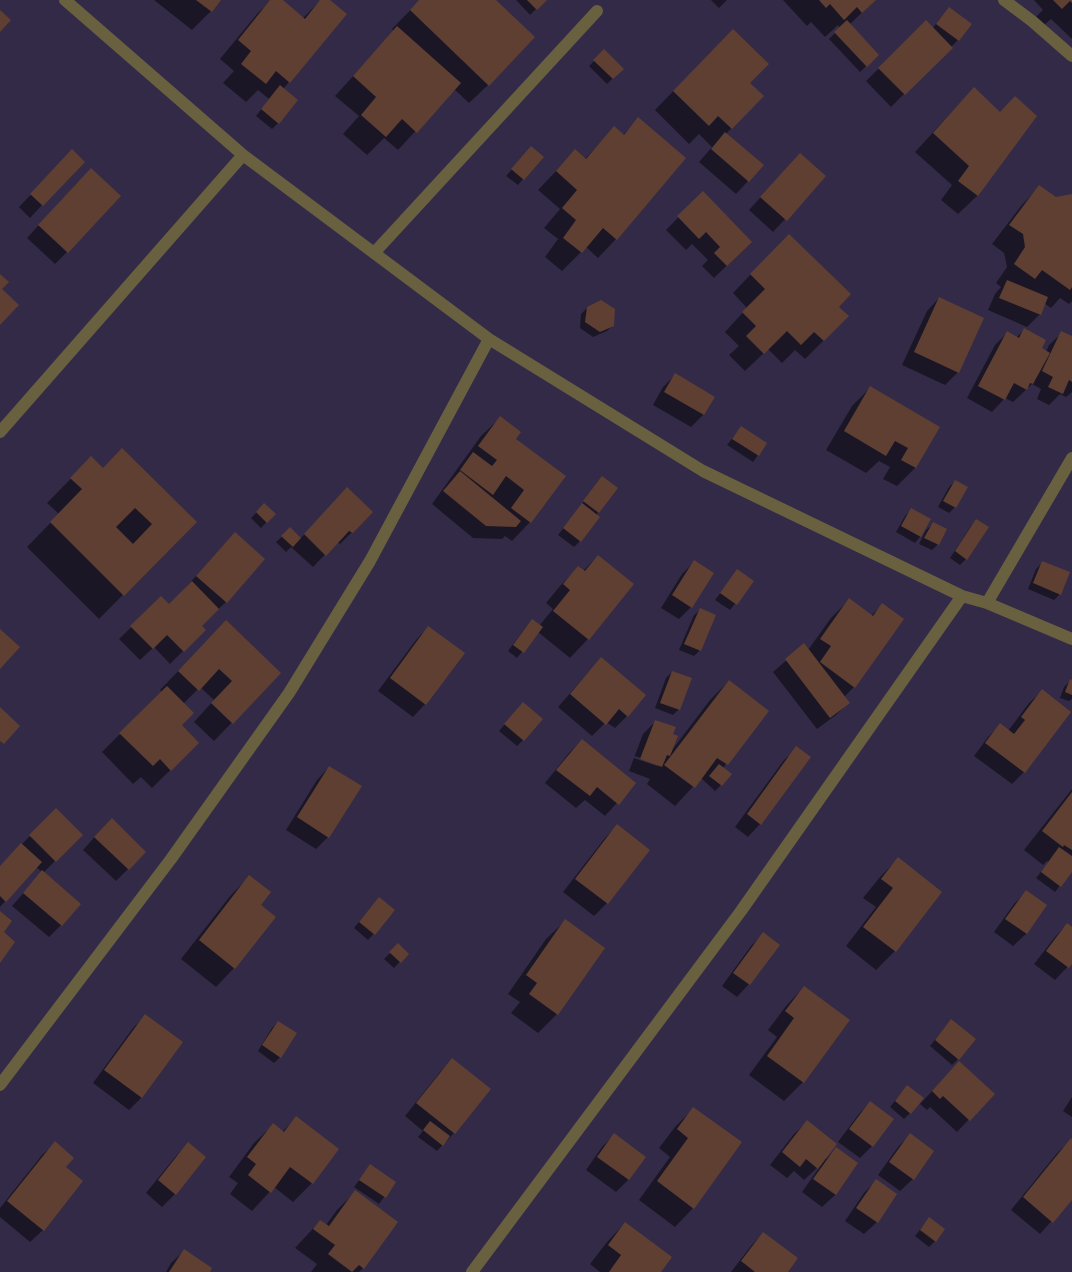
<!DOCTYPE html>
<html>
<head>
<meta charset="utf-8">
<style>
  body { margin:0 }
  canvas { display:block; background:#322a46 }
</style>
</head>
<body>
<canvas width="1072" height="1272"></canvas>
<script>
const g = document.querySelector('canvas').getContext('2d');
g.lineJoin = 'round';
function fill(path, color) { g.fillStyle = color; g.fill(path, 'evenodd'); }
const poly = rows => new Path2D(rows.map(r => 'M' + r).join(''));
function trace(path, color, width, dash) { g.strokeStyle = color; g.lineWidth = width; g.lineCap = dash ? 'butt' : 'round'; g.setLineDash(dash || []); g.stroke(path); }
fill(poly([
  [154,0,219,0,211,11,192,30],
  [271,0,281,0,303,18,321,0,328,0,289,82,283,89,278,123,272,129,256,116,269,99,258,90,246,102,223,83,234,71,220,59,257,14],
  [420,0,494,0,488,85,469,103,454,89,398,150,384,138,367,155,343,134,359,116,335,96,394,31,392,29],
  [516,0,545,0,530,15],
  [711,0,727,0,719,8],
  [783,0,875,0,849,25,878,55,860,72,829,39,840,28,838,25,825,37,811,22,807,26],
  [1072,0,1072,39,1051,19,1043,26,1035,18,1043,10,1034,0],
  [944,14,970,25,958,40,891,107,866,81,926,22,932,29],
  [714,49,762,96,726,134,748,181,736,194,699,162,712,147,699,134,689,144,655,110],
  [604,51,622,69,607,84,589,66],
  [974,88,1000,113,1036,116,977,196,958,214,941,200,952,185,915,152],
  [638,119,616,239,598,258,586,247,562,271,545,257,558,239,544,228,560,209,538,190,575,151,585,159,614,128,623,135],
  [525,154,542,157,518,185,506,176],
  [800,154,824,177,773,232,749,210],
  [60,164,42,205,30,218,19,207],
  [78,182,67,252,55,264,27,238],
  [1039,187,1056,199,1072,195,1072,301,1069,304,1060,298,1051,308,1044,303,1040,314,1027,327,988,310,995,294,1001,287,996,283,1007,267,1004,253,992,244,1021,206],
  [703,192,751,242,714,278,702,266,708,260,692,244,686,250,666,230],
  [770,254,837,307,824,340,805,359,795,350,782,363,768,349,745,371,729,355,739,346,725,332,747,308,733,293],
  [939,298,982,318,958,372,945,385,902,365,927,311],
  [587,308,613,325,607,331,593,337,580,328,581,314],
  [1024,330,1040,349,1046,352,1049,345,1062,333,1072,338,1072,392,1066,397,1060,394,1049,405,1037,399,1041,389,1032,384,1013,402,1005,398,992,412,967,398,995,345,1007,333,1016,338],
  [675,375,713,398,703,415,691,427,653,405,663,387],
  [871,387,939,427,915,468,897,486,883,479,890,467,879,461,866,473,826,450,852,406],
  [500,418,515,439,565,476,530,522,512,541,505,536,502,539,473,538,432,504,481,436],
  [741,427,766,444,753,462,727,445],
  [91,458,102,469,195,522,99,619,27,547,59,514,47,503],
  [602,478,616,488,596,515,580,541,574,547,558,535],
  [955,481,955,507,949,513,938,507,949,487],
  [335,501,352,532,340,544,337,542,313,567,291,547,286,552,276,542,290,529,300,539],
  [264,505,274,514,261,528,251,518],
  [911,510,930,520,920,537,915,543,896,532,905,516],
  [976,521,966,559,960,565,950,558,971,526],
  [933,524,938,544,932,550,919,544,926,530],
  [223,546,226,602,200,626,204,630,170,664,154,647,140,660,119,639,161,598,169,606],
  [598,556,632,585,588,639,570,658,538,632,517,658,508,651,526,627,539,626,553,609,546,603,560,586,579,567,583,571],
  [694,562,691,607,679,619,661,608,682,574],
  [1042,563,1060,594,1054,600,1028,589,1036,569],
  [737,571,752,582,730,610,715,600],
  [849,600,871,616,882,605,854,687,844,697,848,703,836,715,817,729,773,672,804,645,808,650,831,618],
  [700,610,700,650,694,656,679,650,694,615],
  [428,627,463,653,425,704,413,717,378,691,416,640],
  [208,640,280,673,214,741,194,722,214,700,200,687,183,704,180,725,198,743,152,788,141,777,133,784,102,752,162,692,160,690],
  [601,658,627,716,615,728,606,722,592,736,558,707],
  [672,672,679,709,673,715,655,708,666,678],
  [729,681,767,711,722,769,721,785,715,791,701,778,675,806,647,784,650,779,629,771,643,734,656,721,671,735,672,750,710,700],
  [635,756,659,764,657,766,634,758],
  [1070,681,1072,681,1072,699,1069,701,1060,698,1064,687],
  [1042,691,1024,772,1012,784,974,756,988,737,1000,725,1008,731,1029,703],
  [517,710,523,740,517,746,499,731],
  [582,740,635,783,605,816,585,800,576,808,545,783,569,753],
  [797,748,760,824,748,837,735,827,784,760],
  [329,767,328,837,316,849,286,830,317,780],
  [1072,789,1072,870,1055,892,1036,878,1049,862,1047,861,1043,865,1024,850],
  [56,810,81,835,43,873,61,925,49,937,12,906,42,872,36,867,0,907,0,866],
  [617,826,648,850,607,903,594,916,563,892,605,838],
  [99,832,145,852,116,881,83,850],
  [898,859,941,892,895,951,876,970,846,946,876,907,863,898,880,877],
  [249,877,259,905,234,968,216,987,181,959,231,895],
  [1026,892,1045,905,1026,934,1013,946,994,932,1014,904],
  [373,905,394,911,368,940,354,928],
  [565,921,603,949,557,1014,538,1033,511,1013,520,1002,508,994,546,939],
  [1067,924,1072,928,1072,962,1055,980,1034,964,1055,937],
  [763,934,778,946,749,984,737,997,722,986,751,946],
  [398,945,407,954,394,968,384,959],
  [804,987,849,1021,803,1082,784,1101,749,1075,777,1037,768,1030,786,1006],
  [146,1015,182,1042,141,1098,129,1110,93,1083,133,1028],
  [278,1022,280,1057,274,1063,258,1051,272,1028],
  [946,1026,958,1059,952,1065,930,1046],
  [452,1060,489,1089,454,1133,437,1151,418,1137,423,1131,405,1116,440,1072],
  [947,1075,993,1094,957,1132,930,1107,927,1110,920,1104],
  [902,1092,910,1113,904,1119,890,1107],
  [1072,1097,1072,1117,1063,1111],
  [870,1102,872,1146,860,1158,838,1142,858,1115],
  [693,1109,693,1208,675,1227,639,1200,670,1157,659,1148,675,1127],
  [296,1118,312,1183,293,1202,274,1187,252,1211,230,1194,238,1183,229,1177,254,1143,273,1125,282,1132],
  [807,1122,826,1159,836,1149,857,1164,835,1195,822,1207,802,1192,819,1168,818,1167,804,1180,794,1171,787,1178,770,1165,794,1134],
  [614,1135,644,1157,628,1180,616,1192,586,1170,602,1147],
  [910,1135,913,1179,900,1191,878,1175,898,1147],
  [1071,1140,1072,1141,1072,1198,1040,1234,1011,1210,1058,1152],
  [55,1143,64,1167,43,1230,30,1242,0,1217,0,1208,42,1155],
  [188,1144,205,1157,175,1194,162,1207,146,1193,176,1156],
  [370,1166,395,1182,379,1204,354,1187],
  [876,1181,877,1222,864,1234,845,1221,864,1193],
  [355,1192,363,1268,359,1272,311,1272,317,1264,295,1248,320,1221,326,1225,337,1210],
  [929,1218,935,1241,929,1247,915,1236],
  [625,1223,660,1272,600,1272,590,1264,607,1242],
  [763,1233,786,1272,731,1272,751,1246],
  [184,1251,208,1272,166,1272,171,1263]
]), '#0007');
fill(poly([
  [196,0,221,0,212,12],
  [270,0,283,0,305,19,320,0,330,0,347,14,290,83,276,71,266,84,241,64,251,51,238,40],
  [419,0,496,0,535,37,489,86,410,10],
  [527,0,547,0,537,10],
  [819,0,876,0,862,13,857,7,844,20,830,4,826,8],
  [1053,0,1072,0,1072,3,1070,1,1062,9],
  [949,7,972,24,959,41,936,24],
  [0,10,11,20,0,32],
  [847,20,879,55,867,67,834,32],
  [926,20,953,48,905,95,878,68],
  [397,26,461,83,417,133,402,119,386,137,361,115,376,97,353,76],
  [733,29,769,64,750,83,764,96,732,129,718,116,709,126,673,91],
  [604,49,624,69,613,79,593,60],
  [280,85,298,100,279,124,261,109],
  [974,87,1000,112,1015,96,1037,116,978,196,958,181,969,166,933,133],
  [638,117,686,158,617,240,603,228,582,253,563,238,576,220,562,208,577,190,556,171,575,149,586,159,614,126,624,135],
  [725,132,764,165,749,182,711,149],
  [531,146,544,157,524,180,511,169],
  [72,149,85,162,43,206,30,194],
  [800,153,826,176,787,221,760,197],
  [91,168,121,196,68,253,38,225],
  [1039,185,1056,197,1072,194,1072,287,1070,290,1042,270,1035,279,1014,264,1025,247,1023,234,1009,225],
  [703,191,752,242,727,266,714,253,720,247,706,232,699,239,677,216],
  [789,234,851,294,839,307,849,316,824,341,814,332,801,345,787,331,764,354,746,336,756,326,742,312,765,289,750,274],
  [0,274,9,282,2,289,19,305,0,325],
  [1007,280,1048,297,1041,315,999,298],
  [939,297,984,318,959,373,914,352],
  [601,300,615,309,614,326,600,332,585,322,587,307],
  [1024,328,1046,340,1042,348,1050,353,1033,384,1030,383,1027,390,1014,383,1005,400,978,386,1007,331,1019,338],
  [1061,331,1072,336,1072,382,1069,380,1063,394,1048,387,1053,377,1042,371],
  [675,373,715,397,704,415,664,392],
  [870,386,940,427,916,468,901,460,908,448,895,441,886,456,844,431],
  [500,416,521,432,516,439,566,476,531,523,511,508,524,490,506,476,493,495,460,470,473,452,492,466,497,460,478,446],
  [741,426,767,443,759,456,732,439],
  [122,448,197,522,124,596,50,522,82,489,70,478,91,456,103,468],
  [135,508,152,524,133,544,116,527],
  [460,471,521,521,516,527,486,526,443,491],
  [602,476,618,488,599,513,583,501],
  [955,480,968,487,956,508,943,501],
  [347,487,373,512,353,533,349,531,326,556,304,534],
  [264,503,276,514,267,523,256,512],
  [582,503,600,517,581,542,563,528],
  [911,508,931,519,921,537,901,526],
  [976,519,989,527,967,560,955,551],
  [933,522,947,529,939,545,924,538],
  [290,527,301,538,293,547,281,536],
  [235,532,265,559,227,603,196,576],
  [598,555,634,584,589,640,553,611,570,590,563,584,578,566,585,571],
  [694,560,714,573,692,608,672,595],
  [1042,561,1070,572,1061,595,1033,583],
  [737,569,754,581,737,605,720,593],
  [192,581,219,609,202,626,206,630,184,652,167,635,153,649,130,626,161,596,169,604],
  [849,598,873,616,882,603,904,619,855,688,820,662,831,646,820,639],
  [700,608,716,615,701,651,684,644],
  [532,619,543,627,524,653,513,645],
  [226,620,281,673,233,724,211,703,232,681,219,669,199,691,178,671],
  [428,626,465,653,426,705,390,678],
  [0,629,20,647,0,669],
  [804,643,850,703,830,718,785,659],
  [601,657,646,695,628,717,619,709,606,725,570,694],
  [672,671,692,678,680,710,660,703],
  [1070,679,1072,680,1072,695,1065,692],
  [729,680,769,711,728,765,717,758,695,788,664,765],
  [167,686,194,713,182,725,199,743,171,771,160,759,153,766,119,733],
  [1042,689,1071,712,1025,773,985,743,1000,723,1014,734,1025,720,1021,717],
  [523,702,543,719,524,741,504,724],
  [0,707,20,726,4,744,0,741],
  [655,720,676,727,673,734,678,736,670,756,667,755,662,767,640,759],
  [582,739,636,783,619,805,597,787,590,796,556,770],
  [796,746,811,757,761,825,747,814],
  [719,764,732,774,722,786,709,776],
  [329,766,362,786,329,838,297,817],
  [1072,792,1072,850,1064,845,1063,847,1042,831],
  [56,808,83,835,56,862,29,835],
  [112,818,146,852,129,870,94,837],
  [617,824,650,850,608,904,575,879],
  [21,843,42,862,6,902,0,896,0,866],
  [1059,847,1072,856,1072,872,1061,887,1041,872],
  [898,857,942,892,896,952,863,927,893,888,881,879],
  [42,870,81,904,62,926,23,893],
  [249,875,271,892,261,905,276,917,235,969,199,940],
  [1026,890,1047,905,1027,934,1005,919],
  [379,897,395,910,375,935,359,922],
  [0,911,12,921,4,932,15,942,0,963],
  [565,919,605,948,558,1015,529,994,537,983,526,975],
  [1067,923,1072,927,1072,964,1069,968,1046,951],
  [763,932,780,945,750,985,733,973],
  [398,943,409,954,401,963,389,952],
  [804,986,850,1020,804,1083,767,1056,794,1018,785,1011],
  [145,1014,183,1042,142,1098,104,1070],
  [951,1019,976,1039,959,1060,935,1040],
  [278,1021,297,1033,281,1058,262,1045],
  [452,1058,491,1089,455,1134,416,1103],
  [959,1061,995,1094,970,1121,943,1096,940,1099,932,1091],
  [907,1085,924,1098,911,1114,895,1101],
  [870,1101,894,1119,873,1147,849,1129],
  [693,1107,742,1142,694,1209,657,1181,688,1138,677,1129],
  [296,1116,339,1149,313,1184,290,1167,271,1193,248,1175,256,1164,247,1157,273,1123,284,1132],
  [807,1120,837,1144,818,1169,806,1159,800,1167,782,1152],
  [430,1121,450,1136,443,1146,423,1130],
  [614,1133,646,1157,629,1180,597,1157],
  [910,1133,934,1151,914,1180,889,1162],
  [1071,1138,1072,1140,1072,1200,1053,1223,1023,1197],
  [55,1141,74,1158,66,1167,83,1181,44,1231,7,1201],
  [188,1142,206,1157,176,1195,158,1180],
  [836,1147,858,1163,836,1195,813,1179],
  [370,1164,396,1182,386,1198,359,1180],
  [876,1179,897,1194,878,1223,856,1208],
  [355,1190,398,1222,364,1269,359,1265,352,1272,328,1254,335,1245,313,1229,320,1220,329,1226],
  [929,1217,945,1229,936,1242,920,1230],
  [625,1222,672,1257,661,1272,609,1272,621,1255,608,1245],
  [763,1232,798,1258,788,1272,755,1272,741,1261],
  [184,1249,212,1268,210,1272,169,1272]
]), '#5f3f32');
trace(poly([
  [65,0,243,155,489,339,703,471,962,596,987,603,1072,639],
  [1004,0,1032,21,1072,56],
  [374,253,597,11],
  [0,432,243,155],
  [987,603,1072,458],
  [0,1085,171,859,289,693,370,561,489,339],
  [472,1272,741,911,962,596]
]), '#696040', 12);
</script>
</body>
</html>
